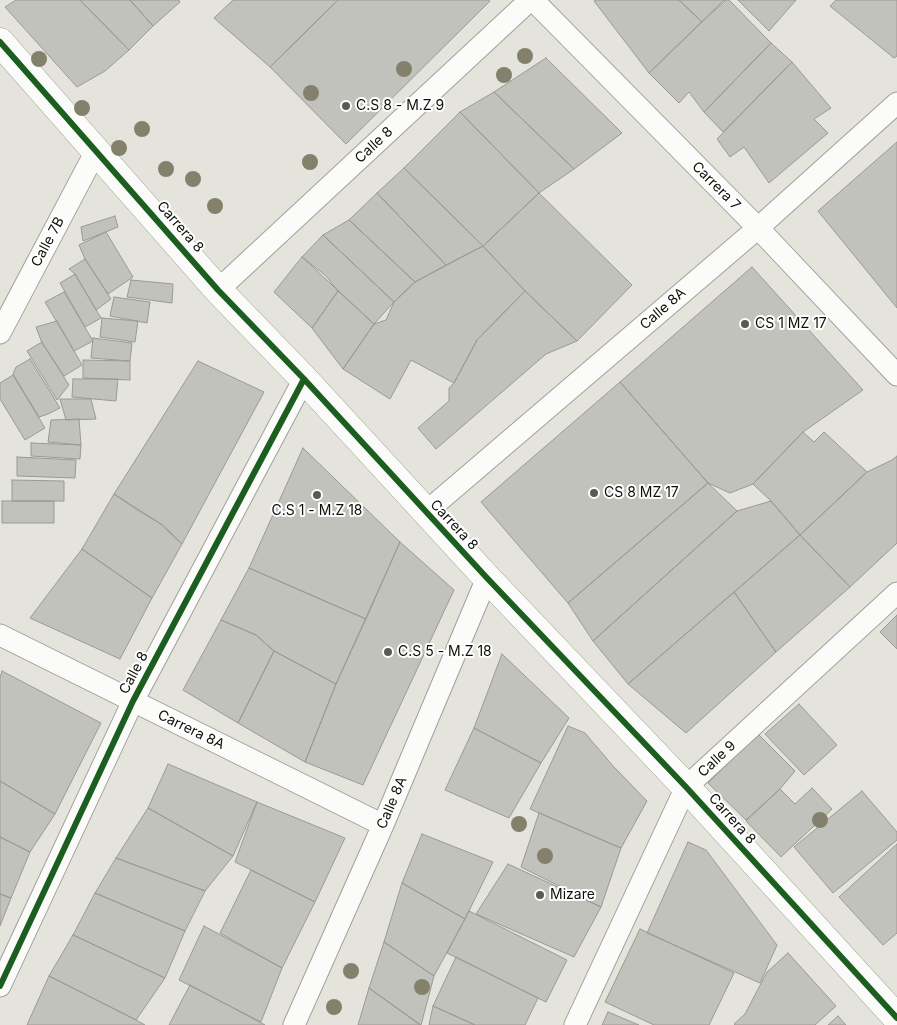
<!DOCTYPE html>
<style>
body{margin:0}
canvas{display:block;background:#e4e3dc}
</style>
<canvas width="897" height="1025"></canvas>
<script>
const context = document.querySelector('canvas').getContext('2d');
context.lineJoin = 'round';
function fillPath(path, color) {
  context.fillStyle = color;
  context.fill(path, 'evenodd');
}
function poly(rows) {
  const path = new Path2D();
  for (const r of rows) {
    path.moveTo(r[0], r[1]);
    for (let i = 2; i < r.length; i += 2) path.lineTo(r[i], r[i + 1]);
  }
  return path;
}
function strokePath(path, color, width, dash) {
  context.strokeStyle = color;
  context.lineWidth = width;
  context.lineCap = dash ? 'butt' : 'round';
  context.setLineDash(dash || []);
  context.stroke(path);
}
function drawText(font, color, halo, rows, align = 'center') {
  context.font = font + ' Inter,sans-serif';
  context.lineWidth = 4;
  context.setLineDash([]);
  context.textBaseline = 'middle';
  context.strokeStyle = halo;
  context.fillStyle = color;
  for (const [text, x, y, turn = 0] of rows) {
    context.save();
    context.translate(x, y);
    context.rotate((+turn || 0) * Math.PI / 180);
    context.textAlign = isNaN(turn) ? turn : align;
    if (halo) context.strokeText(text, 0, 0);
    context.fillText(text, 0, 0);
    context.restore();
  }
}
const building = poly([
 [16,0,80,0,129,50,105,71,77,87,5,7,16,0],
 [80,0,130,0,153,26,129,50,80,0],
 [130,0,179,0,180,2,153,26,130,0],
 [233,0,338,0,270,67,214,18,233,0],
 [338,0,489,0,490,1,346,144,270,67,338,0],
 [596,0,679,0,702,22,649,73,594,1,596,0],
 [679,0,726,0,702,22,679,0],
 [724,0,729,0,771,43,704,112,689,92,679,103,649,73,724,0],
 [738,0,796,0,769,31,738,0],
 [836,0,897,0,897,56,894,58,830,6,836,0],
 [771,43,792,62,723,132,704,112,771,43],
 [546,58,622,133,574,169,494,92,546,58],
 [792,62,831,108,814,119,828,133,769,183,744,147,730,157,717,139,792,62],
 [494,92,574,169,539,193,460,112,494,92],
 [460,112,539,193,483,246,404,168,460,112],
 [897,142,897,308,818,211,897,142],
 [404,168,483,246,446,265,377,193,404,168],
 [377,193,446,265,415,282,349,220,377,193],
 [539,193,632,285,577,341,525,291,483,246,539,193],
 [115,216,118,227,83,241,81,227,115,216],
 [349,220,415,282,394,302,323,235,349,220],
 [106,232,133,277,108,294,85,259,79,245,106,232],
 [323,235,394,302,374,324,302,257,323,235],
 [483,246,525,291,477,340,454,383,411,360,390,399,343,369,374,324,386,320,394,302,415,282,483,246],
 [302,257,326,276,338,291,312,328,274,292,302,257],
 [85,259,111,299,96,310,75,274,69,269,85,259],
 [752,267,863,390,803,432,753,484,730,493,708,483,620,382,752,267],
 [75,274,101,318,85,327,60,283,75,274],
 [131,280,173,284,172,303,127,297,131,280],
 [338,291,374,324,343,369,312,328,338,291],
 [525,291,577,341,546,354,436,449,418,428,449,401,449,388,454,383,477,340,525,291],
 [64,292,93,341,74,351,45,302,64,292],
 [114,297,150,302,147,323,110,316,114,297],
 [102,318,138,321,135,342,100,337,102,318],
 [57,321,82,365,64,376,42,343,36,327,57,321],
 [93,338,132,343,130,361,91,358,93,338],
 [42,342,69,385,57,400,27,351,42,342],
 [30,359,60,408,48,414,39,417,13,374,16,367,30,359],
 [83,360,130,361,130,380,83,378,83,360],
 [198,361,264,392,182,544,158,522,114,494,198,361],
 [13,375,45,428,25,440,0,399,0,383,13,375],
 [73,379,118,379,116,401,72,397,73,379],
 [620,382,708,483,568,603,481,502,620,382],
 [60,399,91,399,96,419,66,420,60,399],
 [79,419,81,445,48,442,51,420,79,419],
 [803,432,814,442,824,432,867,472,800,535,771,501,753,484,803,432],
 [31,443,81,445,80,459,31,456,31,443],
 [303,448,400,542,366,619,249,568,303,448],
 [897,456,897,543,850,587,800,535,867,472,892,460,897,456],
 [17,457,76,460,75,478,17,476,17,457],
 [12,480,64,481,64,501,12,501,12,480],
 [708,483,737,511,593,641,568,603,708,483],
 [114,494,142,513,163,525,182,544,152,598,82,549,114,494],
 [2,501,54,501,54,523,2,523,2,501],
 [771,501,800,535,628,684,593,641,737,511,771,501],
 [800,535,850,587,776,652,734,592,800,535],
 [400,542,454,590,363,785,305,762,336,684,400,542],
 [82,549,152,598,120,659,30,618,82,549],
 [249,568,366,619,336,684,274,651,256,635,221,620,249,568],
 [734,592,776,652,686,733,628,684,734,592],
 [897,615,897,649,880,632,897,615],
 [221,620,256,635,274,651,238,723,183,690,221,620],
 [274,651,336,684,305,762,238,723,274,651],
 [502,654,569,718,541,763,474,728,502,654],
 [2,671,101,723,55,814,0,781,0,678,2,671],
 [799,704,837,745,804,775,765,734,799,704],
 [568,726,585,733,613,766,647,801,621,848,530,809,568,726],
 [474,728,541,763,509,818,445,790,474,728],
 [758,734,795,771,780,789,746,820,708,783,758,734],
 [168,764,257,802,233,856,148,808,168,764],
 [0,781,55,814,30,852,0,837,0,781],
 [812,788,832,809,781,857,746,821,780,789,795,804,812,788],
 [862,791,897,832,897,840,833,893,794,847,862,791],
 [257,802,345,838,315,902,235,862,257,802],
 [148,808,233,856,205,891,116,858,148,808],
 [539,813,621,848,601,907,521,867,539,813],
 [422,834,493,862,465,919,402,883,422,834],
 [0,837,30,852,11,898,0,894,0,837],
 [688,842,706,850,777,945,760,983,647,933,688,842],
 [897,844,897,933,883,945,839,897,897,844],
 [116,858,205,891,185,931,95,893,116,858],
 [508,864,601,907,574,957,476,914,508,864],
 [251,870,315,902,282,968,220,933,251,870],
 [402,883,465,919,434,976,384,942,402,883],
 [95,893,185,931,165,978,73,935,95,893],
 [0,894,11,898,0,926,0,894],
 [469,911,567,960,546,1002,447,953,469,911],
 [204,926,282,968,261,1022,179,980,204,926],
 [640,929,734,973,709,1025,654,1025,605,1002,640,929],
 [73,935,165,978,136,1020,49,976,73,935],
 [384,942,434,976,421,1025,369,988,384,942],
 [788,953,836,1006,815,1025,735,1025,734,1024,745,1014,767,972,788,953],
 [456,957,538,998,525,1025,475,1025,433,1006,456,957],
 [49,976,136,1020,145,1025,27,1025,49,976],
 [190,985,265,1025,169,1025,190,985],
 [369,988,420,1025,358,1025,369,988],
 [433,1006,475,1025,429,1025,433,1006],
 [608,1012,639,1025,602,1025,608,1012],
 [838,1016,846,1025,828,1025,838,1016]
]);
const minor = poly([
 [533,0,758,228,897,375],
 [218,290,530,0],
 [0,333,96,151],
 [426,512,758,228,897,103],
 [0,635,383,825],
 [0,986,133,701,304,379],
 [294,1025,383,825,487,578],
 [575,1025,686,787,897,593]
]);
const tertiary = poly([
 [0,42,218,290,304,379,487,578,686,787,897,1018]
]);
const cycleway = poly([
 [0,42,218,290,304,379,487,578,686,787,897,1018],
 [0,986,133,701,304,379]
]);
const trees = [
 [525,56],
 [39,59],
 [404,69],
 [504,75],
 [311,93],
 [82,108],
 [142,129],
 [119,148],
 [310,162],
 [166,169],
 [193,179],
 [215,206],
 [820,820],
 [519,824],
 [545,856],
 [351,971],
 [422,987],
 [334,1007]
];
const markers = [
 [346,106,5,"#5a5954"],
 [745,324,5,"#5a5954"],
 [594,493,5,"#5a5954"],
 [317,495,5,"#5a5954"],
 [388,652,5,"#5a5954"],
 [540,895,5,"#5a5954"]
];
const poiNames = [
 ["C.S 8 - M.Z 9",356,106],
 ["CS 1 MZ 17",755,324],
 ["CS 8 MZ 17",604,493],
 ["C.S 1 - M.Z 18",317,511,"center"],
 ["C.S 5 - M.Z 18",398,652],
 ["Mizare",550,895]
];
const streetNames = [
 ["Calle 8",374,145,-43],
 ["Carrera 7",716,186,45],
 ["Carrera 8",180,227,49],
 ["Calle 7B",48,242,-62],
 ["Calle 8A",663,309,-41],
 ["Carrera 8",454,525,47],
 ["Calle 8",134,673,-62],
 ["Carrera 8A",191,730,26],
 ["Calle 9",717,759,-43],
 ["Calle 8A",392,803,-67],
 ["Carrera 8",732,819,48]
];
fillPath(building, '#c2c2bc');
strokePath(building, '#9a9994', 1);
strokePath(minor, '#a1a09b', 23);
strokePath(tertiary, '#a1a09b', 29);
strokePath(minor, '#fbfbfa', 21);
strokePath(tertiary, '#fbfbfa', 28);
strokePath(cycleway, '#1b5e20', 6);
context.fillStyle = '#83816c';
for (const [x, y] of trees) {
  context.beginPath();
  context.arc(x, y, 8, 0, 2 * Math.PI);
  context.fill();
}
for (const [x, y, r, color] of markers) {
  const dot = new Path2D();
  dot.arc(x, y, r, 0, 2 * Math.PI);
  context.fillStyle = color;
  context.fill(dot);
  strokePath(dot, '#fff', 2);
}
drawText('14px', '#0f0f0a', '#fff', poiNames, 'left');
drawText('14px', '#0f0f0a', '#fff', streetNames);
</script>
